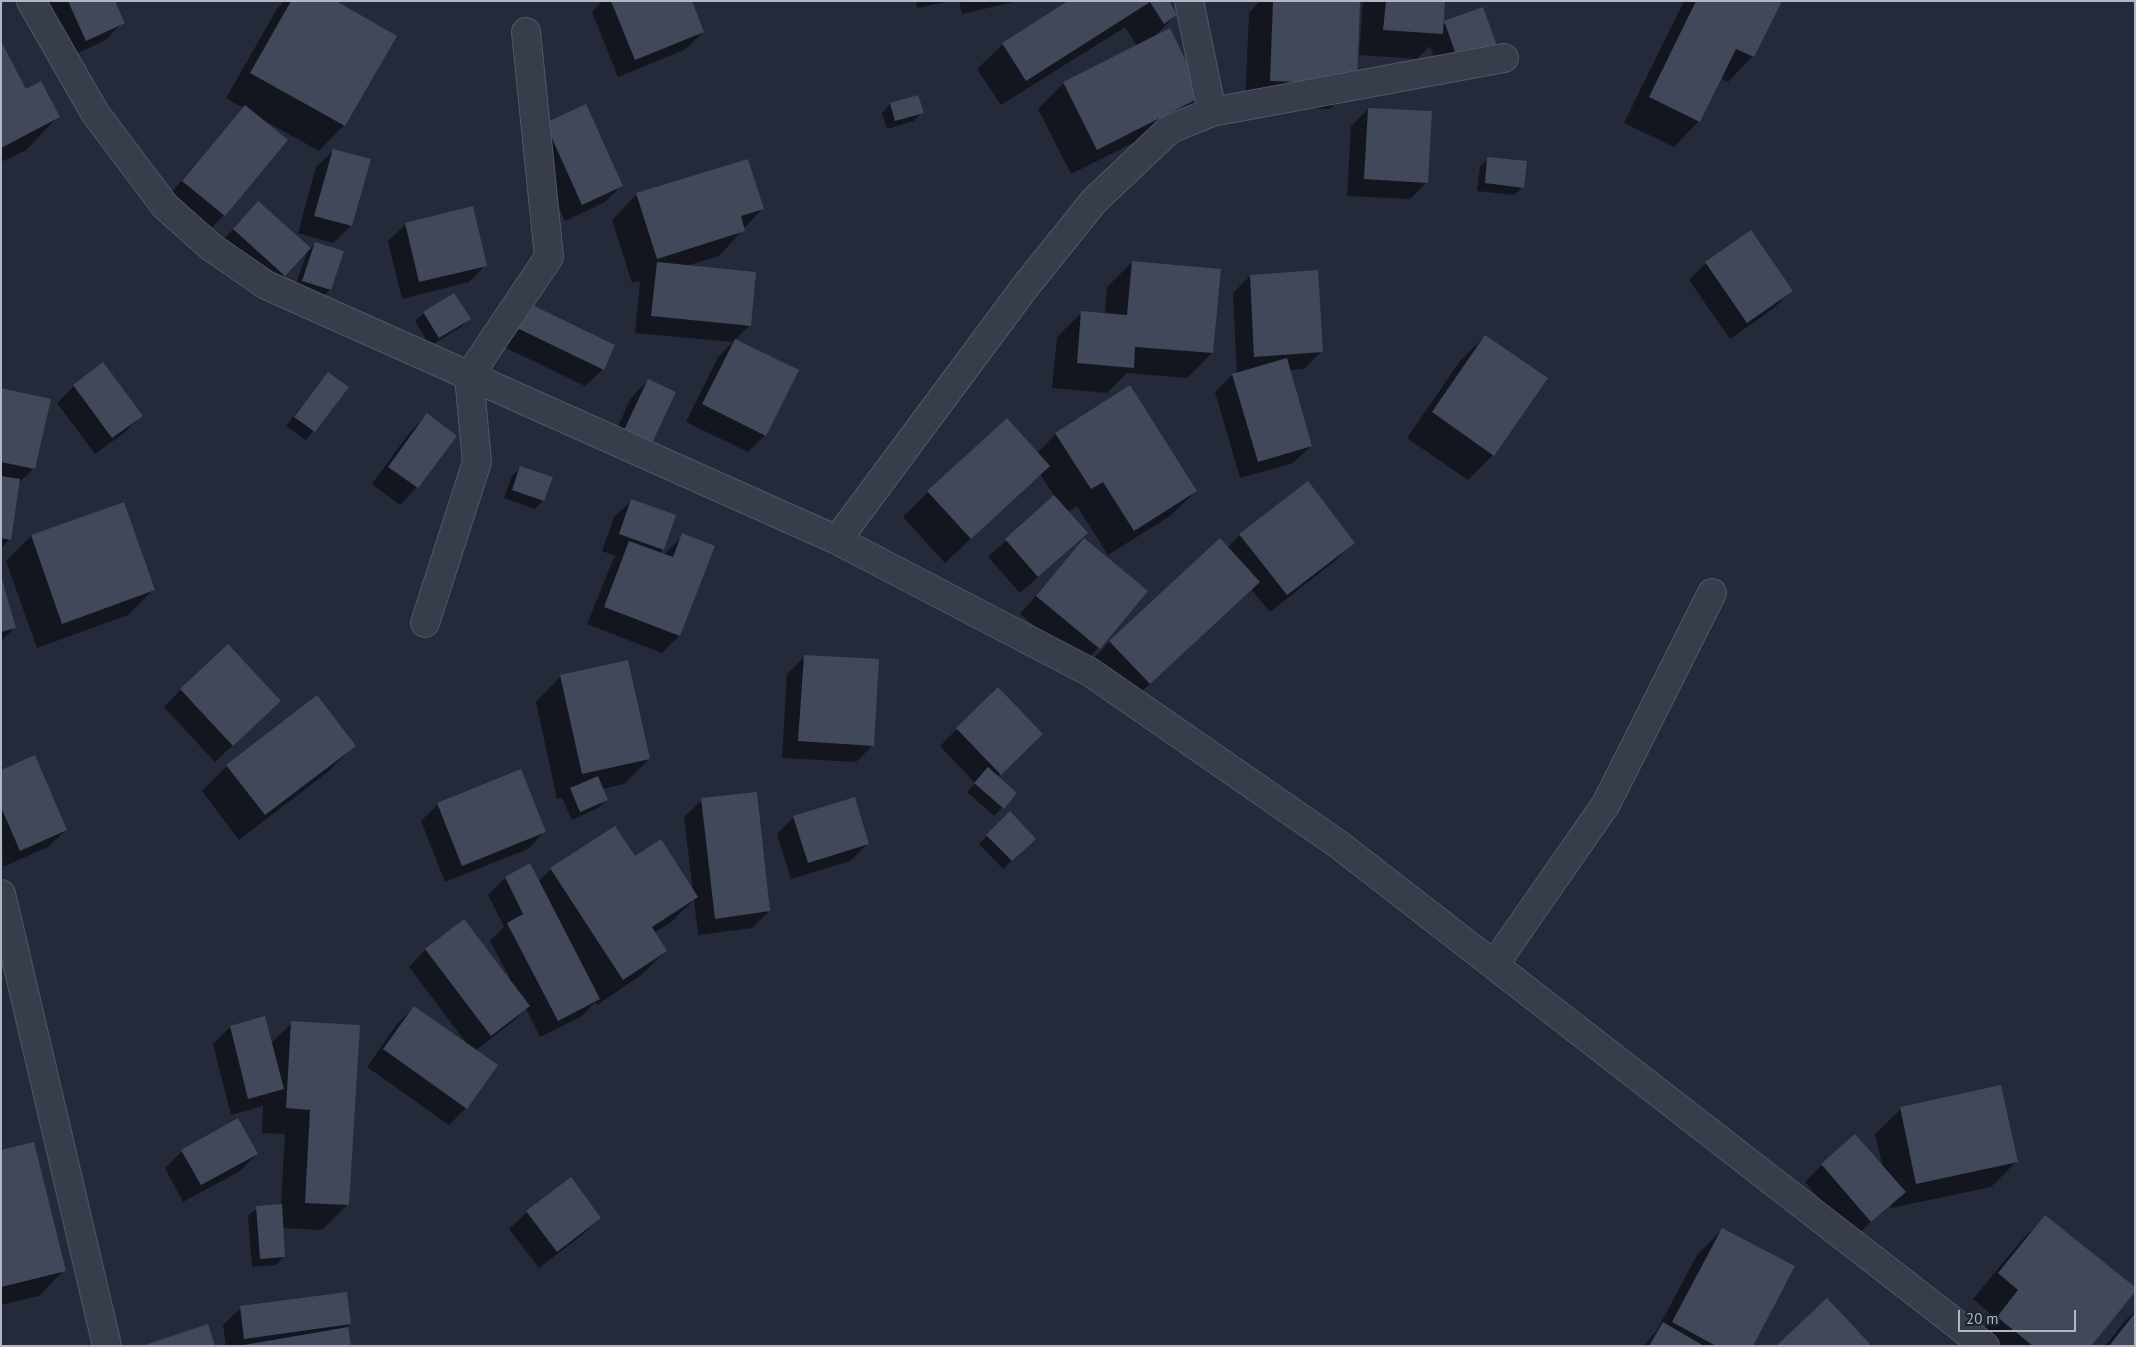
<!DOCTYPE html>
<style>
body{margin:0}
#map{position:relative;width:2136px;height:1347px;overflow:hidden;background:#242a3a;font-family:"PT Sans",sans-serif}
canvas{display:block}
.frame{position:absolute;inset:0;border:2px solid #b2b7c6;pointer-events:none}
.scale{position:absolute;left:1958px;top:1310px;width:118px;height:22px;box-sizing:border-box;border:2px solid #b2b7c6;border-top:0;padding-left:6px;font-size:15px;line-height:18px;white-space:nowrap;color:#b2b7c6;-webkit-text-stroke:4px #1c222f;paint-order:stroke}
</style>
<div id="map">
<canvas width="2136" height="1347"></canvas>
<div class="frame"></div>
<div class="scale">20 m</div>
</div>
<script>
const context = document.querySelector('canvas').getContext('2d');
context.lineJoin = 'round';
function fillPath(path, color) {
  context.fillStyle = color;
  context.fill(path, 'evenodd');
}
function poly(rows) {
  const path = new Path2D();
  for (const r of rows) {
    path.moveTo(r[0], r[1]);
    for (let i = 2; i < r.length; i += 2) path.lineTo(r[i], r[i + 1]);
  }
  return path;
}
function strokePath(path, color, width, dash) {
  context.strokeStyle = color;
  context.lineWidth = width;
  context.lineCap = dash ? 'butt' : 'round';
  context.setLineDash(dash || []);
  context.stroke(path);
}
const shadow = poly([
 [43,1,114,1,123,22,106,40,69,57],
 [284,1,334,1,344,125,319,151,265,121,224,215,207,232,166,199,243,108,226,98,277,9],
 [602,1,690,1,703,32,686,49,618,77,592,12],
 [916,1,951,1,917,8],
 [959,1,1018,1,962,14],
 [1070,1,1167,1,1176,15,1153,38,1202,96,1177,121,1071,174,1038,109,1064,83,1137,46,1125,27,1001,105,977,69,1003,44],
 [1260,1,1358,1,1355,84,1330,109,1245,106,1249,13],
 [1363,1,1444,1,1443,24,1483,8,1441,79,1430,46,1417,59,1359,55],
 [1684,1,1780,1,1753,56,1728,82,1720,78,1699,121,1674,147,1624,123],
 [1,44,25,91,58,117,26,150,1,162],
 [917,96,922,112,914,121,887,129,882,113,890,104],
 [1368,109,1427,182,1410,199,1347,196,1351,126],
 [545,124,622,185,605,202,565,221,528,142],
 [334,150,351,226,333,243,298,233,316,167],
 [1488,159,1523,187,1514,195,1477,191,1480,167],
 [637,194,762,209,719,256,686,266,750,325,735,340,765,435,748,452,686,422,718,357,733,342,635,333,640,281,632,283,612,220],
 [241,220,310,249,316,243,342,252,330,290,321,298,294,290,308,249,267,292,217,247],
 [406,224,486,265,469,282,402,299,388,241],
 [1132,262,1220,270,1212,353,1187,378,1127,373,1107,393,1052,388,1057,337,1082,312,1105,314,1107,287],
 [1706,263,1791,291,1774,308,1730,339,1689,280],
 [1250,276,1321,352,1304,369,1289,370,1311,446,1293,463,1240,478,1215,392,1232,375,1237,373,1233,293],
 [454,294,469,318,461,327,430,346,415,321,424,313],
 [511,322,603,369,585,386,500,345],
 [1485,336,1493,455,1468,480,1407,438,1460,361],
 [328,373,347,387,306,440,286,426],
 [648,380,675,392,608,448,631,398],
 [74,386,141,416,124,433,95,454,57,403],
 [1,389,50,400,33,469,18,484,10,539,1,548],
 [427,415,455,436,417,487,400,505,372,484,410,432],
 [1056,434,1196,491,1170,516,1108,555,1077,506,1068,512,1069,550,1020,593,988,557,1055,497,1040,474,945,563,903,517,928,492,1037,453],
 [521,467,543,500,535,509,504,498,512,476],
 [632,500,675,516,663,550,659,553,664,555,683,535,679,636,662,653,587,624,613,560,616,556,602,551,614,517],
 [1240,535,1353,543,1336,560,1270,612,1251,589,1124,708,1085,667,1110,641,1227,548],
 [31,536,153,590,128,615,37,648,6,561],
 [1084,540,1147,591,1082,666,1020,614],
 [1,579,14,628,1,641],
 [805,656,873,745,856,762,782,758,787,674],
 [561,676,649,759,624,784,602,789,607,800,598,808,572,820,562,798,557,799,536,702],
 [181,689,262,718,215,762,164,707],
 [957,729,1024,751,997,777,1016,793,994,816,967,792,975,783,940,746],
 [354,746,329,771,239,840,202,791,227,766],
 [1,772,66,830,48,847,3,867],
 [702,800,769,911,752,928,698,935,694,900,671,922,654,933,666,951,640,976,597,1005,595,1002,582,1016,540,1037,526,1009,511,1023,475,1051,466,1108,449,1125,367,1067,397,1024,414,1007,468,1045,409,967,426,949,511,980,490,941,504,927,488,895,505,878,529,865,538,882,551,869,615,827,635,858,693,892,684,817],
 [438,804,545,831,528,849,445,882,421,821],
 [1010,813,1034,839,1003,869,979,844],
 [794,817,868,844,850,861,791,879,777,834],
 [264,1018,271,1043,292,1023,347,1205,322,1230,282,1228,284,1257,276,1265,252,1267,248,1216,257,1208,281,1206,285,1134,262,1133,263,1106,231,1115,213,1044,230,1027],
 [1901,1109,2017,1161,1991,1187,1891,1208,1891,1205,1853,1238,1805,1182,1822,1165,1883,1168,1875,1134],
 [182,1151,257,1154,240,1171,183,1202,165,1168],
 [1,1152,64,1270,39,1296,1,1305],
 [527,1212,600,1218,582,1235,539,1268,509,1229],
 [2045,1217,2089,1346,1976,1346,1973,1343,1993,1316,1973,1299,2020,1242],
 [1722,1230,1751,1346,1644,1346,1657,1330,1697,1255],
 [241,1308,350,1324,346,1327,349,1346,226,1346,223,1325],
 [2135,1311,2135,1346,2105,1346,2125,1321]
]);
const building = poly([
 [68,1,115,1,125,23,86,41],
 [291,1,336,1,397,36,345,126,250,73],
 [611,1,692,1,704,32,635,60],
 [1068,1,1169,1,1177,15,1164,24,1150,2,1026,81,1002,43],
 [1273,1,1360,1,1357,84,1270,81],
 [1386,1,1445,1,1443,34,1383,30],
 [1696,1,1782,1,1754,57,1736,49,1700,122,1649,97],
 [1483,7,1498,49,1459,63,1444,21],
 [1170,28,1203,96,1097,150,1063,82],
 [1,41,26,89,41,81,60,117,1,148],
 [918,95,924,113,895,121,890,103],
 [586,104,623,186,582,205,545,123],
 [245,105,288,140,225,216,182,181],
 [1368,108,1432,111,1428,183,1364,179],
 [333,149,371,159,352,226,314,216],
 [1487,157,1527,161,1524,188,1485,183],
 [748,159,764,209,741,216,745,231,657,259,636,193],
 [258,201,311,248,285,276,233,229],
 [473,206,487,266,419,282,405,223],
 [1751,230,1793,291,1747,323,1705,262],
 [315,242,344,251,331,290,302,281],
 [1132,261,1221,269,1213,353,1135,347,1134,368,1077,363,1081,311,1127,315],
 [657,262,756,272,751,326,651,316],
 [1318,270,1323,352,1254,357,1250,275],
 [454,293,471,319,439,338,423,312],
 [528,303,615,345,604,370,517,328],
 [1485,335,1548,378,1494,456,1432,412],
 [735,339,799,370,766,436,702,404],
 [1287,358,1312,446,1258,462,1232,374],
 [103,362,143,416,112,438,73,385],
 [328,372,349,387,315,432,294,417],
 [648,379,676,392,652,443,624,430],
 [1130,385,1197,491,1134,531,1103,482,1091,489,1055,433],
 [1,388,51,399,35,469,1,462],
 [427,413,457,436,418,488,388,467],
 [1007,418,1050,466,971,539,927,491],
 [520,466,553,477,544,501,512,490],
 [1,476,20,479,11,540,1,538],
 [1308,481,1355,543,1287,595,1239,534],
 [1054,495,1088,533,1038,577,1005,539],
 [631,499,676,515,664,550,619,534],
 [124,502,155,590,62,624,31,535],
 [682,533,715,546,680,636,604,607,629,541,673,557],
 [1084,538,1148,591,1100,649,1036,596],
 [1220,538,1260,582,1150,684,1109,641],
 [1,576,16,628,1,632],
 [228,644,281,701,233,746,180,689],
 [804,655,879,659,874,746,798,741],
 [628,660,650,759,582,774,560,675],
 [998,687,1043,734,1001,775,956,728],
 [317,695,356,746,265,815,226,765],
 [35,755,67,830,20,851,1,807,1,770],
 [988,767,1017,793,1004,809,974,783],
 [521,769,546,832,462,866,437,803],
 [598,776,608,800,580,812,570,788],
 [757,792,770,911,715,919,701,798],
 [855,797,869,844,808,863,793,816],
 [1010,811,1036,839,1012,861,986,835],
 [615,826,635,856,661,839,698,897,652,927,667,951,623,980,550,868],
 [530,863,600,999,558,1021,507,923,523,914,505,877],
 [464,919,530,1006,491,1036,425,949],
 [414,1006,498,1065,467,1109,383,1049],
 [265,1016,284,1089,248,1099,230,1026],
 [291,1021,360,1025,349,1205,305,1203,310,1110,286,1108],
 [2001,1085,2018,1162,1916,1184,1900,1107],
 [238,1118,258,1154,201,1185,181,1150],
 [1855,1134,1906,1192,1871,1222,1821,1164],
 [34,1142,66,1271,1,1287,1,1150],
 [571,1177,601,1218,557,1252,526,1211],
 [282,1204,285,1257,260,1259,256,1206],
 [2045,1215,2135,1287,2135,1292,2091,1346,2033,1346,1997,1317,2018,1290,1998,1273],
 [1722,1228,1795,1266,1753,1346,1716,1346,1672,1322],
 [347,1292,351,1324,244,1339,240,1306],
 [1827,1298,1870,1344,1868,1346,1776,1346],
 [2135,1313,2135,1346,2109,1346],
 [1663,1322,1704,1346,1649,1346],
 [208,1324,215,1346,145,1346,145,1345],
 [348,1327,351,1346,244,1346,244,1345]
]);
const minor = poly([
 [31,1,95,113,165,206,211,247,266,285,837,540,1090,672,1338,844,1985,1346],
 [1189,1,1212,112],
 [837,540,1025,287,1094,201,1170,129,1212,112,1504,58],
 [425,623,477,462,469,376,549,257,526,32],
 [1,894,107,1346],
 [1494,965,1606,804,1712,593]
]);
fillPath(shadow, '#0007');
fillPath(building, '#404859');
strokePath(minor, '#525765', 30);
strokePath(minor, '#373d4a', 28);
</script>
